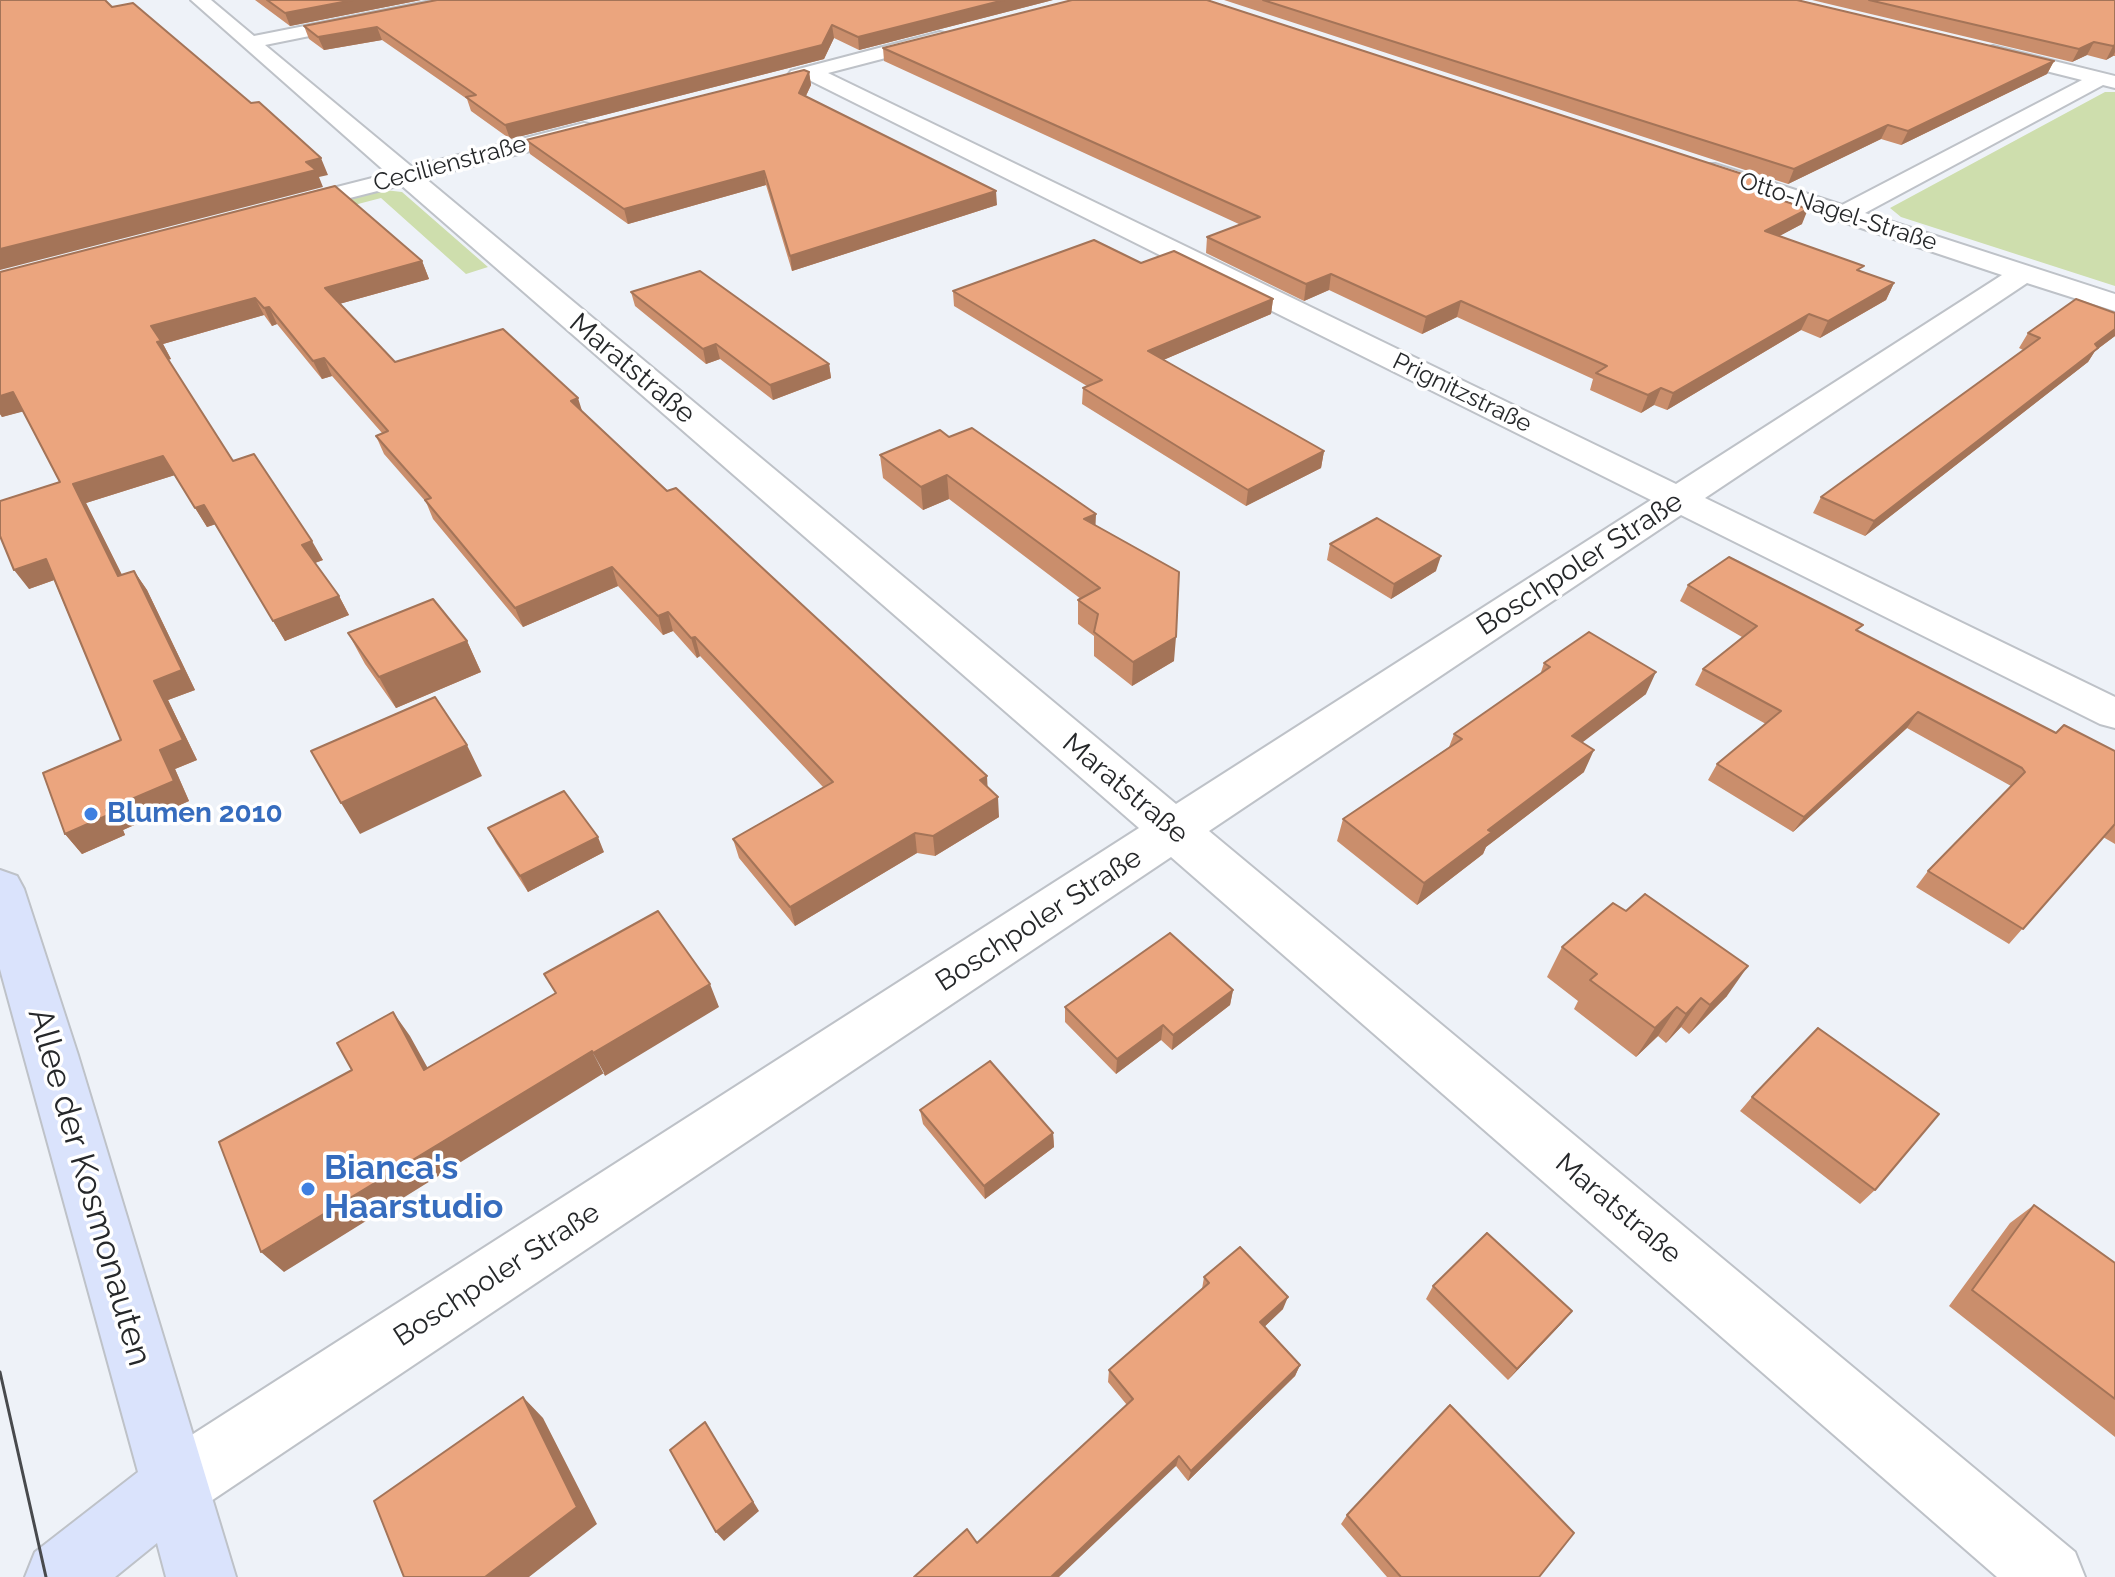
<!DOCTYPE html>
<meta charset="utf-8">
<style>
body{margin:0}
canvas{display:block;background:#eef2f8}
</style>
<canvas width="2115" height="1577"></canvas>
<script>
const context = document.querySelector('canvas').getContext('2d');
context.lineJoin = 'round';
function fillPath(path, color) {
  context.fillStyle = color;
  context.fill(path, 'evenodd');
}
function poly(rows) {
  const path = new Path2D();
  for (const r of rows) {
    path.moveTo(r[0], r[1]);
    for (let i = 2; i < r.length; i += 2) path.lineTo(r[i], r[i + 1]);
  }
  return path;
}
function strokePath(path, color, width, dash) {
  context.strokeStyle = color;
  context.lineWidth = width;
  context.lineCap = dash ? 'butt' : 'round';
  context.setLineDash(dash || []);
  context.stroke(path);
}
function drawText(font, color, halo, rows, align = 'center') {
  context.font = font + ' Raleway,sans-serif';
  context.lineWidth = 7;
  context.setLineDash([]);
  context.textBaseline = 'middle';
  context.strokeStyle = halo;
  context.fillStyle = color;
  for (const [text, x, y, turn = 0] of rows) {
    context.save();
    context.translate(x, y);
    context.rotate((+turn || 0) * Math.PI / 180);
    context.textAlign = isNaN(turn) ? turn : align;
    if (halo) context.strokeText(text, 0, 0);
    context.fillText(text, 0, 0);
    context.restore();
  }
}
const green = poly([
 [2105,92,2115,92,2115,286,1901,217,1890,208],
 [376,189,402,192,488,267,466,274,381,198,52,284]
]);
const minor = poly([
 [191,0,211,0,254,36,436,0,472,0,463,5,265,45,412,167,584,123,592,125,595,130,592,135,425,178,1176,804,1651,500,807,79,791,79,788,75,791,71,940,32,947,34,950,38,947,42,828,73,1676,484,2002,275,1699,174,1695,169,1699,164,1715,164,1842,205,2082,80,1986,56,1983,52,1986,48,1993,46,2115,76,2115,88,2103,85,1865,213,2115,294,2115,311,2027,283,1705,498,2115,697,2115,728,2100,724,1681,515,1209,831,2075,1552,2085,1577,1997,1577,1171,857,199,1509,175,1519,151,1509,141,1485,151,1461,1139,828,401,185,283,215,274,213,271,208,274,203,388,174,191,0]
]);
const secondary = poly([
 [0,870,17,876,24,889,78,1055,236,1577,166,1577,157,1543,115,1577,25,1577,35,1552,138,1472,0,969,0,870]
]);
const tram = poly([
 [0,1372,46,1577]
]);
const wall = poly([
 [255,0,421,0,290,26],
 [1053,0,859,50,834,38,824,59,510,139,471,111,467,99,382,40,324,50,309,39,304,26],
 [1224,0,1798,0,2054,61,2047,74,1901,145,1881,139,1788,184],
 [1812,0,2115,0,2115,56,2113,56,2106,60,2087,55,2072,62],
 [883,48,1763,194,1802,224,1779,236,1862,272,1894,283,1886,300,1820,338,1801,330,1667,410,1654,405,1641,413,1590,390,1593,379,1457,317,1422,334,1329,290,1304,301,1206,253,1207,237,1241,225,884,61],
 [809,72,811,85,806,96,997,205,792,271,766,185,628,224,530,154,526,140],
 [422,261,429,279,339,304,395,362,583,412,987,787,999,817,935,856,917,853,795,926,739,858,733,839,823,787,700,656,697,658,673,631,663,635,618,586,523,627,433,519,426,502,384,454,376,436,382,433,332,376,322,379,277,324,272,326,264,315,163,344,171,359,168,360,233,461,323,560,315,563,339,596,349,615,285,641,216,524,207,527,175,475,86,503,122,575,134,571,147,590,195,690,168,700,197,760,175,769,189,801,123,830,125,835,82,854,65,834,121,740,54,580,29,589,60,482,23,411,2,417,0,414,0,272],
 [1141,263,1273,299,1271,314,1163,360,1324,451,1321,468,1246,506,1082,404,1083,388,1087,386,954,306,953,291],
 [631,292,829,364,831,378,773,400,720,359,706,364,635,306],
 [2115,313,2115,336,2095,351,2088,362,1865,536,1813,513,1821,497,2023,350,2019,348,2028,333],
 [949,437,1095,526,1174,661,1132,686,1094,656,1094,636,1078,624,1078,600,1081,599,949,499,923,510,883,478,880,455],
 [1330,544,1436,571,1391,599,1327,560],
 [1688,585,1859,632,2056,733,2115,751,2115,844,2103,837,2009,944,1916,887,1928,871,2011,786,1907,728,1793,832,1708,780,1717,764,1766,724,1695,685,1703,669,1742,637,1680,601],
 [348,633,467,641,481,672,396,708,365,664],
 [1544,663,1646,694,1582,742,1584,772,1486,847,1483,854,1417,905,1337,841,1343,819,1449,747,1454,734,1540,675],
 [488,828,604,852,528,892,496,843],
 [1562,947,1727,996,1689,1034,1681,1027,1666,1043,1658,1036,1636,1057,1574,1009,1578,1001,1547,977],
 [1233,990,1230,1005,1172,1050,1161,1040,1116,1074,1065,1022,1065,1007],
 [1752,1097,1875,1190,1860,1204,1740,1111],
 [920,1110,1053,1133,1054,1147,985,1199,923,1124],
 [2034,1205,2115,1263,2115,1437,1949,1306,2010,1223],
 [1204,1277,1283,1309,1265,1326,1300,1365,1295,1376,1188,1481,1176,1466,977,1543,1127,1405,1108,1382,1109,1370,1202,1289],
 [1433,1286,1562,1323,1508,1380,1426,1299],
 [1347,1515,1539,1577,1387,1577,1341,1524]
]);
const shadedWall = poly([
 [353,0,421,0,290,26,285,13],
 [1004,0,1053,0,859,50,858,37],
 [832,25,834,38,824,59,510,139,505,125],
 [377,27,382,40,324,50,318,37],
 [2094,42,2087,55,2072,62,2079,49],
 [2115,45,2115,52,2113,56,2106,60,2113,46],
 [2054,61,2047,74,1901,145,1908,131],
 [809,72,811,85,801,106,799,93],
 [1888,125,1881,139,1788,184,1794,169],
 [321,158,328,175,319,177,323,187,0,270,0,249],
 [764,171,766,185,628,224,624,209],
 [1767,182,1761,198,1751,190],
 [996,191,997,205,792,271,790,256],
 [1808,209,1802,224,1759,247,1765,231],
 [422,261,429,279,332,306,325,288],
 [1331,274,1329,290,1304,301,1306,284],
 [1894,283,1886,300,1820,338,1828,321],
 [255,298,264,315,163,344,171,359,167,360,157,342,151,326],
 [1273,299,1271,314,1147,367,1148,351],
 [1461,301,1457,317,1422,334,1426,317],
 [269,307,277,324,272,326,264,308],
 [1809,314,1801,330,1667,410,1673,393],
 [2115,329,2115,336,2095,351,2088,362,1865,536,1874,521],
 [716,344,720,359,706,364,703,349],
 [324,358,332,376,322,379,313,361],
 [829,364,831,378,773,400,770,385],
 [1661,388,1654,405,1641,413,1648,395],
 [13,392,25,411,2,417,0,414,0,396],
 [578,398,584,417,571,401],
 [1324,451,1321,468,1246,506,1248,490],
 [163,456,175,475,86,503,132,595,118,576,73,484],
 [947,475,949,499,923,510,921,487],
 [204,505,216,524,207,527,195,508],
 [1096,514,1095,537,1084,519],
 [312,541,323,560,312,564,302,545],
 [1441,556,1436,571,1391,599,1394,584],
 [46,559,60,578,29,589,14,570],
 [612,567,618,586,523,627,515,608],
 [134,571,147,590,195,690,168,700,197,760,175,769,189,801,123,830,125,835,82,854,65,834,106,810,160,750,154,681],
 [339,596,349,615,285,641,273,621],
 [668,612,673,631,663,635,658,616],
 [695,637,700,656,697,658,691,638],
 [1176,637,1174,661,1132,686,1133,662],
 [467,641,481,672,396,708,379,677],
 [1656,672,1646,694,1562,758,1572,736],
 [1918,712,1907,728,1793,832,1804,817],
 [467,745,482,776,360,834,341,803],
 [1594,750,1584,772,1486,847,1483,854,1417,905,1424,883,1488,830],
 [987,776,988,795,980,780],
 [998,797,999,817,935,856,933,836],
 [915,833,917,853,795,926,790,907],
 [598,837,604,852,528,892,520,876],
 [1748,966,1727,996,1689,1034,1710,1005],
 [710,984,719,1007,605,1076,593,1053],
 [1233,990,1230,1005,1172,1050,1173,1035],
 [1701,998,1681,1027,1666,1043,1686,1014],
 [1677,1007,1658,1036,1636,1057,1655,1028],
 [393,1012,410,1036,441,1092,424,1070],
 [1163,1025,1161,1040,1116,1074,1117,1059],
 [592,1051,604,1073,284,1272,261,1252],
 [1053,1133,1054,1147,985,1199,984,1186],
 [1288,1297,1283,1309,1257,1334,1260,1322],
 [1572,1311,1562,1323,1508,1380,1517,1369],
 [1300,1365,1295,1376,1188,1481,1191,1471],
 [523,1397,543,1418,597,1524,529,1577,485,1577],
 [705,1422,759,1511,724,1541,716,1532],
 [1179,1456,1176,1466,1059,1577,1051,1577]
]);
const building = poly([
 [0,0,105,0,112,7,133,3,251,103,259,102,321,158,306,162,316,170,0,249,0,0],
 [267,0,353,0,285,13,267,0],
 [437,0,1004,0,858,37,832,25,822,45,505,125,466,97,476,95,377,27,318,37,304,26,437,0],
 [1072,0,1207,0,1767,182,1751,190,1808,209,1765,231,1864,266,1857,270,1894,283,1828,321,1809,314,1673,393,1661,388,1648,395,1596,373,1607,366,1461,301,1426,317,1331,274,1306,284,1207,237,1260,217,883,48,1072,0],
 [1263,0,1797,0,2054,61,1908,131,1888,125,1794,169,1263,0],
 [1869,0,2115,0,2115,45,2113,46,2094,42,2079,49,1869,0],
 [804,70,809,72,799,93,996,191,790,256,764,171,624,209,526,140,804,70],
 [335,186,422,261,325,288,395,362,503,329,578,398,571,401,667,491,676,488,987,776,980,780,998,797,933,836,915,833,790,907,733,839,833,782,695,637,691,638,668,612,658,616,612,567,515,608,425,500,431,498,376,436,388,431,324,358,313,361,269,307,264,308,255,298,151,326,161,341,157,342,233,461,254,454,312,541,302,545,339,596,273,621,204,505,195,508,163,456,73,484,118,576,134,571,182,670,154,681,183,740,160,750,174,781,106,810,108,815,65,834,43,773,121,740,46,559,14,570,0,536,0,501,60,482,13,392,0,396,0,272,335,186],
 [1094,240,1141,263,1174,251,1273,299,1148,351,1324,451,1248,490,1083,388,1102,380,953,291,1094,240],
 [700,271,829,364,770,385,716,344,703,349,631,292,700,271],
 [2076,299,2115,313,2115,329,2095,344,2098,348,1874,521,1821,497,2040,338,2028,333,2076,299],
 [972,428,1096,514,1084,519,1179,572,1176,637,1133,662,1094,632,1098,614,1078,600,1100,588,947,475,921,487,880,455,940,430,949,437,972,428],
 [1377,518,1441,556,1394,584,1330,544,1377,518],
 [1729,557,1863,625,1856,630,2056,733,2064,725,2115,751,2115,824,2023,929,1928,871,2025,772,2022,768,1918,712,1804,817,1717,764,1781,711,1703,669,1757,626,1688,585,1729,557],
 [433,599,467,641,379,677,348,633,433,599],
 [1589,632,1656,672,1572,736,1594,750,1488,830,1492,832,1424,883,1343,819,1462,739,1454,734,1550,667,1544,663,1589,632],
 [435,697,467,745,341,803,311,751,435,697],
 [564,791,598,837,520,876,488,828,564,791],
 [1645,894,1748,966,1710,1005,1701,998,1686,1014,1677,1007,1655,1028,1590,980,1597,974,1562,947,1613,903,1626,911,1645,894],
 [658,911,710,984,593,1053,592,1051,261,1252,219,1142,352,1070,337,1043,393,1012,424,1070,556,993,544,974,658,911],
 [1170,933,1233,990,1173,1035,1163,1025,1117,1059,1065,1007,1170,933],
 [1818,1028,1939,1114,1875,1190,1752,1097,1818,1028],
 [990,1061,1053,1133,984,1186,920,1110,990,1061],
 [2034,1205,2115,1263,2115,1399,1972,1290,2034,1205],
 [1487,1233,1572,1311,1517,1369,1433,1286,1487,1233],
 [1240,1247,1288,1297,1260,1322,1300,1365,1191,1471,1179,1456,1051,1577,914,1577,967,1529,977,1543,1133,1399,1109,1370,1209,1283,1204,1277,1240,1247],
 [523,1397,577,1507,485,1577,404,1577,374,1501,523,1397],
 [1450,1405,1574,1533,1539,1577,1401,1577,1347,1515,1450,1405],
 [705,1422,753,1502,716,1532,670,1450,705,1422]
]);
const markers = [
 [91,814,8,"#3f7fe0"],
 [308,1189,8,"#3f7fe0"]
];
const farStreetnames = [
 ["Cecilienstraße",450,164,-15],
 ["Otto-Nagel-Straße",1838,212,18],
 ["Prignitzstraße",1462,393,26]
];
const streetNames = [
 ["Maratstraße",632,369,40],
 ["Boschpoler Straße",1580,564,-33],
 ["Maratstraße",1125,789,40],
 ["Boschpoler Straße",1039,920,-33],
 ["Maratstraße",1618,1209,40],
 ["Boschpoler Straße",497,1275,-33]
];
const shopNames = [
 ["Blumen 2010",107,814]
];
const nearShopnames = [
 ["Bianca's",324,1169],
 ["Haarstudio",324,1208]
];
const nearStreetnames = [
 ["Allee der Kosmonauten",89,1187,74]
];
fillPath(green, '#cedead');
strokePath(minor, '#bec2c8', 4);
strokePath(secondary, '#bec2c8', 4);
fillPath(minor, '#fff');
fillPath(secondary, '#dae3fc');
strokePath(tram, '#484a4d', 3);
fillPath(wall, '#ca8e6c');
fillPath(shadedWall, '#a47458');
fillPath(building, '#eba57e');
strokePath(building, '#a47458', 2);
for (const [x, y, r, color] of markers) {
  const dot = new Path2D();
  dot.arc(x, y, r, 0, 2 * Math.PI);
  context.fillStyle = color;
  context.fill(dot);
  strokePath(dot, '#fff', 3);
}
drawText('24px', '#26282a', '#fff', farStreetnames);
drawText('28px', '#26282a', '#fff', streetNames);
drawText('bold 28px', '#366cbe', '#fff', shopNames, 'left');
drawText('bold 34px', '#366cbe', '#fff', nearShopnames, 'left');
drawText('34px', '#26282a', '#fff', nearStreetnames);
</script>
